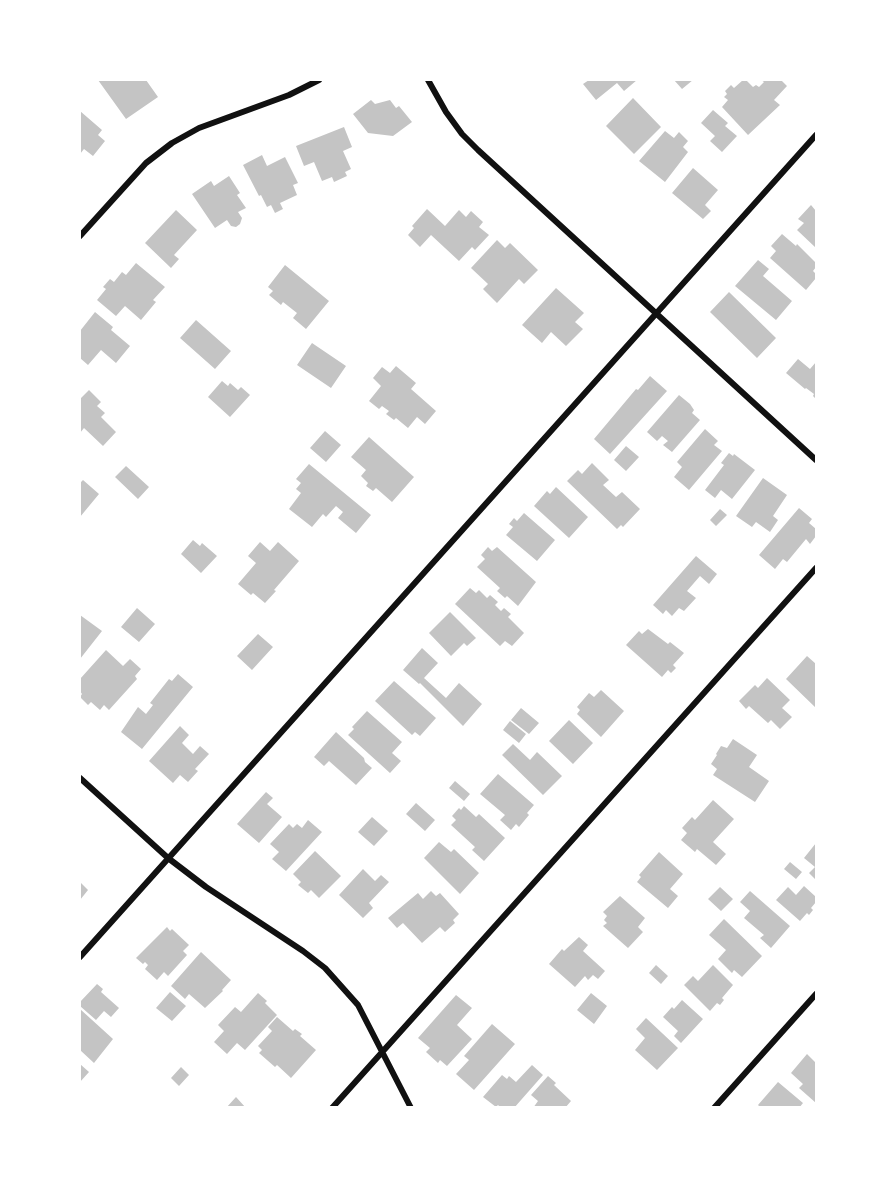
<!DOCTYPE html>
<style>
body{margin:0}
#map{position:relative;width:896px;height:1187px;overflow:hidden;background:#fff;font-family:"PT Sans Narrow",sans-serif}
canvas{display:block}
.frame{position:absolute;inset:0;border:81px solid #fff;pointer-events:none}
</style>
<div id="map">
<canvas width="896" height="1187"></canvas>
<div class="frame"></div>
</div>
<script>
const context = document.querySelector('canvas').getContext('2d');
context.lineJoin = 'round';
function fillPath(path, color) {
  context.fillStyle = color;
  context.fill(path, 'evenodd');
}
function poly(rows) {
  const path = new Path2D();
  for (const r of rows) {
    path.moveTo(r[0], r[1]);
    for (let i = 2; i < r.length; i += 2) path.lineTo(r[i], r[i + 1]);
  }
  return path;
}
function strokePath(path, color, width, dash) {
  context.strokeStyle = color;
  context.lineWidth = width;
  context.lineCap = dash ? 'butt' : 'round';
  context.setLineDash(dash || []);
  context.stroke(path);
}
const building = poly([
 [98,80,146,80,158,97,126,119],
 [589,80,637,80,624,91,617,83,596,100,583,84],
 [674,80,693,80,682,89],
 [743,80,746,80,753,87,756,85,759,87,764,82,761,80,781,80,787,86,774,100,780,105,748,135,722,107,728,100,724,97,727,94,725,91,731,85,734,88],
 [633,98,661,127,634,154,606,126],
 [371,100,375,104,390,100,396,108,399,106,412,122,393,136,368,133,353,114],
 [713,110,728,123,725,126,737,136,722,152,710,141,715,136,701,123],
 [80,111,102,130,98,135,105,141,93,156,84,149,80,154],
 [344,127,352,147,343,151,351,169,345,172,347,176,334,182,332,177,322,181,314,162,304,166,296,146],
 [665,131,674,138,679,132,688,141,683,147,688,152,665,182,639,161],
 [262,155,267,166,285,157,298,183,293,185,297,195,280,203,283,209,275,213,271,205,267,207,261,195,259,196,243,165],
 [693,168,718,190,705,205,711,211,703,219,672,193],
 [229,176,240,193,237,195,246,208,238,212,242,218,240,224,236,227,231,226,227,220,215,228,192,194,211,181,214,186],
 [811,205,816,211,816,248,797,230,804,223,798,219],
 [427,209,445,226,459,210,466,217,471,211,483,222,479,227,489,235,475,250,472,247,459,261,431,235,420,247,408,235,414,228,412,226],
 [176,210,197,230,174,255,179,259,171,268,145,243],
 [782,234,796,246,797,244,816,263,816,267,813,271,816,274,816,278,806,290,770,258,776,251,771,246],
 [497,240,505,248,510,243,538,270,524,284,519,279,497,303,483,289,488,284,471,268],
 [758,260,769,269,763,276,792,301,776,320,735,286],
 [136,263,165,287,153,300,156,302,141,320,125,306,116,316,97,300,106,289,103,287,110,279,114,282,122,272,126,275],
 [285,265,329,301,306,329,293,318,297,313,283,302,281,305,269,295,273,291,268,287],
 [556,288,584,313,575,322,583,329,566,346,551,332,542,343,522,325],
 [729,292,776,338,757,358,710,312],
 [95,312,113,327,111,330,130,346,116,363,101,350,88,365,80,358,80,331],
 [196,320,231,351,215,369,180,338],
 [312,343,346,366,331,388,297,365],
 [798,359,810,369,816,362,816,399,813,396,814,394,806,388,805,389,786,373],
 [396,366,416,383,411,389,436,411,425,424,417,417,408,428,396,418,394,420,386,414,389,411,382,406,379,409,369,401,381,386,373,378,382,367,390,373],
 [650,376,667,391,610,454,594,439,636,389,638,390],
 [222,381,228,386,230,383,238,390,241,387,250,395,230,417,208,397],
 [89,390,101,402,97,406,105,413,101,417,116,432,103,446,84,428,80,433,80,399],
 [679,395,690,404,694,410,692,413,700,420,672,452,663,445,668,441,662,436,657,441,647,432],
 [705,429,718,441,714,445,722,451,689,490,674,477,682,467,677,462],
 [325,431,341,445,326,462,310,448],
 [369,437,414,477,392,502,376,488,373,491,366,486,368,483,361,476,366,470,351,457],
 [626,446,639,457,626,471,614,460],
 [729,453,733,456,734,454,755,470,732,499,721,490,715,498,705,490,724,465,721,463],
 [592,463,609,480,603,485,616,497,622,492,640,509,623,527,621,525,617,529,567,481,578,470,582,474],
 [309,464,371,515,356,533,338,518,343,512,336,506,326,517,323,514,312,527,289,509,301,493,296,489,301,483,296,479],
 [126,466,149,487,138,499,115,477],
 [763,478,787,495,773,516,778,520,770,532,756,522,752,527,736,516],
 [83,480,99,494,80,517,80,483],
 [556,487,588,517,569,538,534,506,547,491,550,494],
 [799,508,812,519,809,523,816,529,816,536,810,544,806,539,787,562,783,559,775,569,759,555],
 [720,509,727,515,716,526,710,520],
 [524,513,555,540,537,561,506,535,513,527,509,524,514,518,517,521],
 [193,540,200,546,202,543,217,556,201,573,181,554],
 [260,542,270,551,278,542,299,561,274,590,276,591,265,603,253,593,251,595,238,584,256,563,248,556],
 [488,547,492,551,497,547,536,582,518,606,507,596,505,598,497,591,500,588,477,567,485,559,481,555],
 [696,556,717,574,709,584,700,576,687,591,696,598,684,611,679,608,672,616,666,610,663,614,653,605],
 [470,588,476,593,479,590,487,598,490,595,498,602,495,605,501,611,504,608,511,614,508,617,524,633,512,646,505,641,500,646,455,604],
 [137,608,155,624,139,642,121,627],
 [450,612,476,638,467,646,464,643,451,656,429,633],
 [80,615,102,631,80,659],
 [648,629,668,644,670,642,684,653,673,665,676,668,671,673,668,670,662,677,626,645,639,631,642,634],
 [258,634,273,647,252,670,237,656],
 [422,648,438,663,424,678,446,698,459,683,482,704,463,726,420,683,419,684,403,670],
 [106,650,123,666,130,659,141,669,135,676,137,679,109,710,104,705,100,710,91,702,88,705,80,697,82,694,80,691,80,679],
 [807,656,816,664,816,708,786,679],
 [178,674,193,687,142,749,121,732,138,707,146,714,153,705,150,703,169,679,172,681],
 [767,678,790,700,782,708,792,717,780,729,771,720,768,723,749,706,746,709,739,701,755,685,758,688],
 [394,681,436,718,420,736,415,732,412,735,375,701],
 [601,690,624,711,601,737,577,714,580,710,577,707,589,693,594,697],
 [521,708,539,723,529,734,511,720],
 [367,711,402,742,392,753,401,761,390,773,348,735,354,729,352,727],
 [569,720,593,743,573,764,549,741],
 [510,721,526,734,519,743,503,730],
 [180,726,189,735,182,743,193,754,200,746,209,754,195,769,198,771,188,782,180,775,173,783,149,761],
 [336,732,364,758,365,762,372,768,356,785,329,761,324,766,314,757],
 [733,739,757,755,749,767,769,781,755,802,713,775,717,769,711,764,717,755,716,754,721,746,727,748],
 [513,744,530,760,537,752,562,776,543,795,502,755],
 [498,774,534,805,527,813,529,815,519,827,516,824,511,830,500,820,505,815,480,794],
 [455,781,470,794,464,801,449,788],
 [266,792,273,798,267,804,282,817,259,843,237,824],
 [713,800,734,819,713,842,726,854,716,865,697,849,695,852,681,840,687,833,682,828,692,817,695,820],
 [416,803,435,820,425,831,406,814],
 [464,806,476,817,479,814,505,838,484,861,472,850,475,847,451,825,456,820,452,816,459,808,461,810],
 [372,817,388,831,374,846,358,832],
 [308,820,322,832,286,871,272,859,279,852,270,844,289,824,293,828,297,824,302,828],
 [439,842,451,852,454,849,479,873,460,894,424,858],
 [816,843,816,880,809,873,815,867,804,858],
 [315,851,341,876,319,898,311,890,308,893,298,885,301,882,293,874],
 [659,852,683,874,670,889,678,896,668,908,637,882,641,877,639,875],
 [790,862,802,872,796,879,784,869],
 [363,869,375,881,381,875,389,882,369,903,373,908,363,918,339,895],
 [80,882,88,890,80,900],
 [804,886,816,897,816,902,811,908,813,910,809,915,807,913,800,921,776,900,788,887,796,895],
 [720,887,733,899,721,911,708,899],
 [431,891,436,896,440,893,459,914,453,920,455,923,445,932,440,927,422,943,403,923,397,928,388,918,418,893,423,899],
 [750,891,790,926,771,948,760,938,764,935,744,918,750,911,740,902],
 [620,896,645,918,638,927,643,932,628,948,603,926,607,923,604,920,607,916,603,912],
 [724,919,762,956,742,977,734,970,732,973,718,959,726,950,709,935],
 [167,927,170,931,172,929,189,945,183,951,187,955,168,976,164,972,157,980,145,969,148,965,145,962,143,964,136,958],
 [579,937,588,945,583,951,605,971,598,979,593,975,588,980,585,976,575,987,549,964,562,949,564,951],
 [201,952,231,980,222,990,223,991,205,1008,189,994,185,999,171,986],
 [656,965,668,976,661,984,649,973],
 [713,965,733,985,722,998,724,1000,720,1005,717,1003,710,1011,684,985,693,976,698,981],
 [97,984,103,989,101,992,119,1008,111,1017,104,1011,96,1020,80,1006,80,1002],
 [170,992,186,1006,172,1021,156,1008],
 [258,993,267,1001,265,1003,277,1015,245,1050,237,1043,227,1054,214,1042,224,1031,218,1025,235,1007,241,1012],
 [591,993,607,1006,594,1024,577,1010],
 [456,995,472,1008,457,1025,472,1039,447,1066,440,1060,438,1063,426,1052,430,1048,418,1038],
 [682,1000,703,1019,681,1043,674,1036,678,1031,663,1017,672,1007,674,1009],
 [80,1009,113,1039,94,1063,80,1050],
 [277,1017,293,1031,295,1029,302,1034,300,1036,316,1050,291,1078,277,1065,275,1067,259,1053,262,1050,258,1046,272,1031,268,1027],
 [646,1018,678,1048,657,1070,635,1050,645,1038,636,1029],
 [492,1024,515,1044,474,1090,456,1074,469,1060,464,1056],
 [807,1054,816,1063,816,1103,799,1088,803,1084,791,1073],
 [80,1064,89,1072,80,1082],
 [532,1065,543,1075,514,1108,501,1108,498,1105,496,1107,483,1097,502,1075,507,1079,509,1076,516,1082],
 [181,1067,189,1075,179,1086,171,1078],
 [548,1076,556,1083,554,1085,571,1101,565,1108,533,1108,538,1101,531,1095],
 [778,1082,803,1103,799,1108,761,1108,758,1105],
 [236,1097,246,1108,226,1108]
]);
const minor = poly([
 [428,80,446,112,462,134,478,150,816,460],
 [80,236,146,163,172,143,199,128,289,95,319,80],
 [80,778,168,858,206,887,303,951,325,968,358,1005,411,1108],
 [80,957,816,135],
 [332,1108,816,568],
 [714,1108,816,994]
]);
fillPath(building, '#c4c4c4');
strokePath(minor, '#111', 6);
</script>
